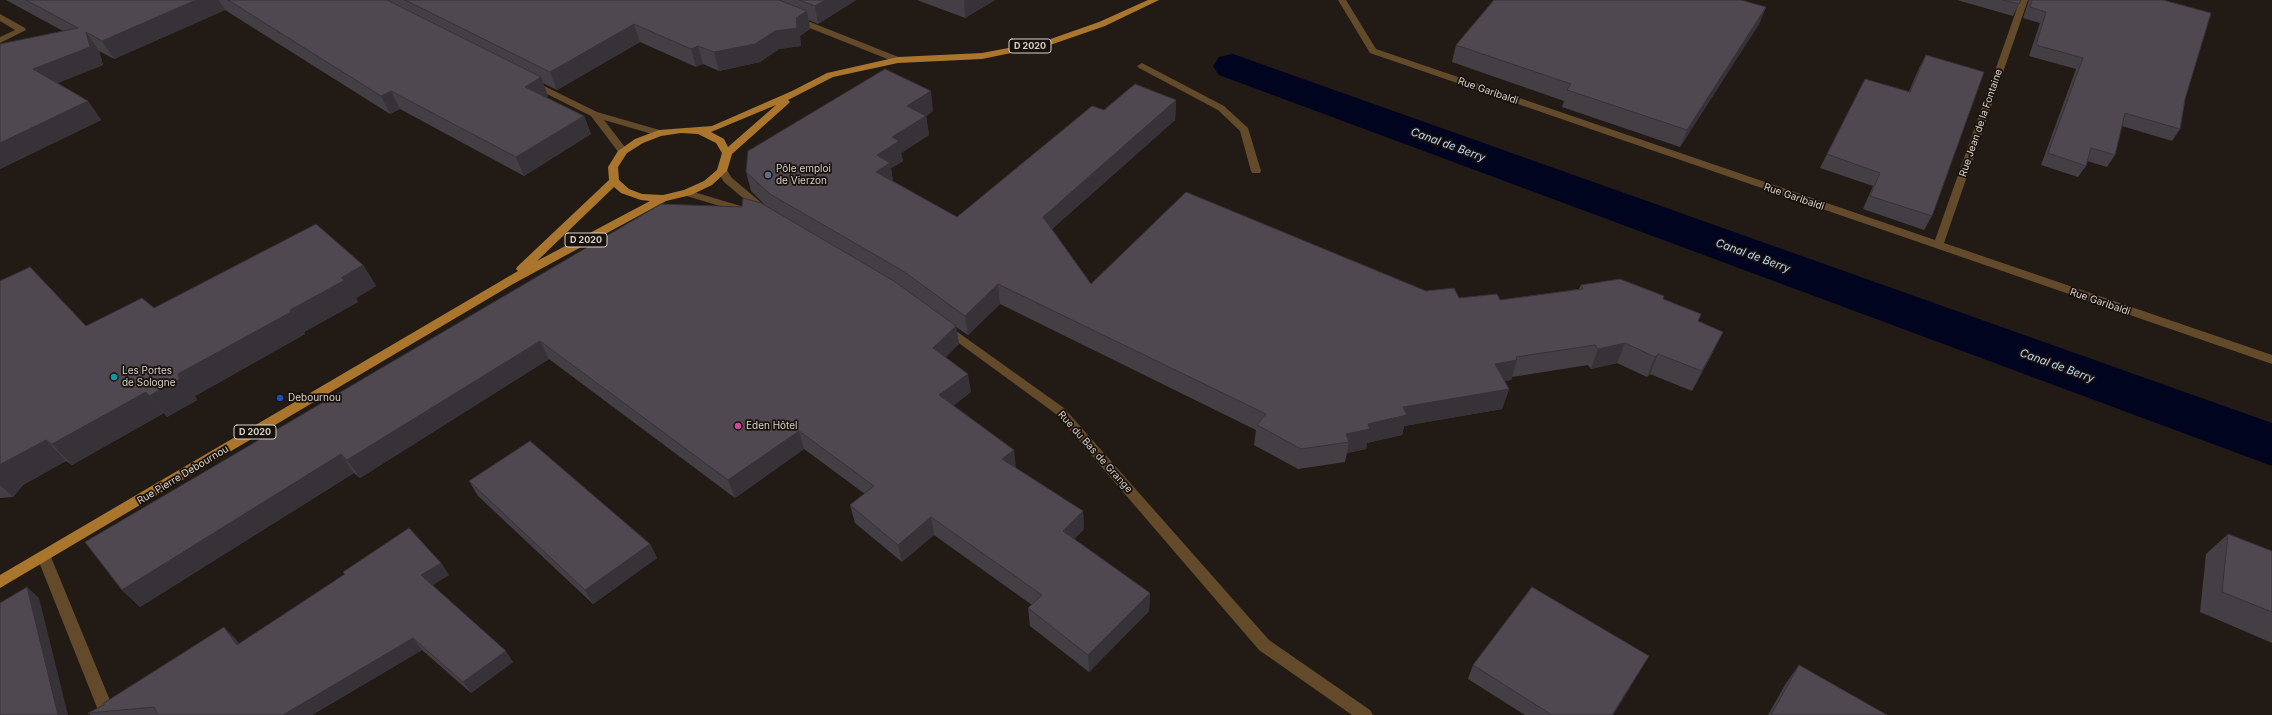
<!DOCTYPE html>
<meta charset="utf-8">
<style>
body{margin:0}
canvas{display:block;background:#221a14}
</style>
<canvas width="2272" height="715"></canvas>
<script>
const context = document.querySelector('canvas').getContext('2d');
context.lineJoin = 'round';
function poly(rows) {
  const path = new Path2D();
  for (const r of rows) {
    path.moveTo(r[0], r[1]);
    for (let i = 2; i < r.length; i += 2) path.lineTo(r[i], r[i + 1]);
  }
  return path;
}
function fillPath(path, color) {
  context.fillStyle = color;
  context.fill(path, 'evenodd');
}
function strokePath(path, color, width, dash) {
  context.strokeStyle = color;
  context.lineWidth = width;
  context.lineCap = dash ? 'butt' : 'round';
  context.setLineDash(dash || []);
  context.stroke(path);
}
function drawText(font, color, halo, rows, align = 'center') {
  context.font = font + ' Inter,sans-serif';
  context.lineWidth = 3.5;
  context.setLineDash([]);
  context.textBaseline = 'middle';
  context.strokeStyle = halo;
  context.fillStyle = color;
  for (const [text, x, y, turn = 0] of rows) {
    context.save();
    context.translate(x, y);
    context.rotate((+turn || 0) * Math.PI / 180);
    context.textAlign = isNaN(turn) ? turn : align;
    if (halo) context.strokeText(text, 0, 0);
    context.fillText(text, 0, 0);
    context.restore();
  }
}
const canal = poly([
 [1233,54,2272,423,2272,466,1219,75,1213,66,1219,57,1233,54]
]);
const minor = poly([
 [1338,0,1346,0,1376,49,1935,240,2020,0,2028,0,1944,243,2272,355,2272,364,1370,53,1338,0],
 [0,14,25,28,26,30,0,43,0,37,15,30,0,21,0,14],
 [795,16,901,58,903,60,901,62,895,62,792,21,792,17,795,16],
 [1142,63,1224,106,1248,128,1261,171,1260,173,1252,173,1251,171,1240,131,1218,110,1139,68,1137,66,1142,63],
 [532,80,597,112,663,131,664,133,659,136,604,120,628,151,623,154,619,153,591,116,529,85,527,83,532,80],
 [722,168,726,169,732,178,770,210,771,212,770,214,762,214,724,182,717,171,722,168],
 [687,190,751,209,752,211,747,214,683,195,682,193,687,190],
 [945,323,1064,408,1269,640,1370,710,1373,715,1352,715,1259,650,1056,414,941,330,939,327,941,324,945,323],
 [44,551,49,553,51,557,116,715,100,715,37,557,39,553,44,551]
]);
const major = poly([
 [1148,0,1159,0,1105,26,1050,45,982,59,898,63,833,77,788,100,790,102,788,104,732,154,727,171,712,185,691,195,666,201,513,284,0,588,0,575,518,271,516,269,518,266,609,180,608,167,618,151,635,139,659,130,712,126,792,91,827,73,898,57,982,53,1045,41,1099,22,1148,0],
 [776,105,728,147,724,139,711,132,776,105],
 [681,133,698,134,716,143,722,153,717,170,704,181,684,190,663,195,642,194,629,189,619,180,618,167,627,153,643,143,661,136,681,133],
 [614,187,621,193,641,200,650,201,537,261,614,187]
]);
const wall = poly([
 [6,0,856,0,818,24,809,20,810,29,800,36,801,46,779,49,760,62,719,71,703,64,696,67,640,42,557,90,543,83,548,96,546,97,584,116,591,134,524,176,400,109,390,114,225,10,114,59,99,51,103,65,57,83,88,101,101,120,0,169,63,31],
 [917,0,995,0,965,18],
 [1957,0,2021,0,2013,16],
 [2029,0,2163,0,2185,99,2180,129,2172,141,2122,126,2115,155,2107,167,2087,161,2086,166,2078,177,2041,165,2076,69,2029,56,2040,23,2023,18],
 [1766,7,1759,24,1680,147,1562,107,1564,101,1452,62,1456,45],
 [1926,55,1932,216,1924,230,1863,209,1873,186,1820,168,1827,154,1909,91,1919,68],
 [1176,100,1175,120,1052,229,1091,284,1426,291,1459,298,1500,300,1579,289,1581,285,1663,299,1701,314,1698,321,1713,352,1692,391,1650,374,1647,377,1617,363,1591,369,1588,365,1512,377,1511,380,1504,381,1509,389,1502,409,1404,426,1402,435,1367,443,1366,449,1347,453,1345,462,1298,469,1254,445,1256,430,1000,304,968,335,956,327,959,344,945,357,971,392,953,406,1016,468,1083,511,1084,529,1074,539,1150,593,1149,611,1089,672,1030,626,1028,608,1032,605,934,535,902,562,855,523,850,505,865,494,804,449,735,498,549,359,360,478,354,473,140,607,122,590,742,207,767,207,751,191,746,172,933,111,926,116,929,135,901,153,903,161,891,168,893,181,957,217,1104,110],
 [363,265,376,286,356,298,358,302,304,332,305,334,195,396,197,400,167,417,164,413,72,465,66,461,23,485,13,497,0,498,0,281,86,326],
 [469,481,650,544,657,558,593,604,478,496],
 [2228,534,2272,551,2272,643,2200,612,2206,554],
 [441,563,449,575,432,585,513,662,471,693,422,650,312,715,91,715,88,713,235,638,239,644],
 [1649,656,1613,715,1525,715,1468,679,1473,665],
 [1799,665,1887,715,1768,715,1786,683]
]);
const shadedWall = poly([
 [196,0,219,0,225,10,114,59,102,41],
 [825,0,856,0,818,24,815,6],
 [965,0,995,0,965,18,964,1],
 [1766,7,1759,24,1680,147,1687,130],
 [807,11,810,29,800,36,801,46,779,49,760,62,719,71,714,52,796,18],
 [634,24,640,42,557,90,550,72],
 [86,32,99,51,103,65,46,88,33,69],
 [698,46,703,64,696,67,691,49],
 [541,77,548,96,532,105,525,87],
 [391,91,400,109,390,114,381,96],
 [931,91,933,111,910,125,907,106],
 [1176,100,1175,120,1044,236,1043,217],
 [88,101,101,120,0,169,0,143],
 [584,116,591,134,524,176,516,157],
 [926,116,929,135,901,153,903,161,891,168,893,183,876,172,877,155,892,137],
 [363,265,376,286,356,298,358,302,304,332,305,334,195,396,197,400,167,417,149,396,178,374,290,310,341,278],
 [998,284,1000,304,968,335,965,316],
 [956,326,959,344,936,367,933,348],
 [1723,332,1713,352,1692,391,1702,371],
 [540,341,549,359,360,478,347,460],
 [1625,343,1617,363,1591,369,1598,349],
 [1658,354,1650,374,1647,377,1655,357],
 [1517,360,1511,380,1489,384,1495,364],
 [968,374,971,392,942,414,939,395],
 [1509,389,1502,409,1404,426,1402,435,1367,443,1366,449,1347,453,1349,442,1346,434,1403,407],
 [146,392,164,413,72,465,52,444],
 [799,431,804,449,735,498,728,480],
 [46,440,66,461,23,485,13,497,0,485,0,465,1,464],
 [1014,450,1016,468,1002,459],
 [341,454,354,473,140,607,122,590],
 [1083,511,1084,529,1064,549,1063,531],
 [931,517,934,535,902,562,898,545],
 [650,544,657,558,593,604,585,590],
 [441,563,449,575,430,587,421,575],
 [27,587,39,598,68,715,58,715],
 [1150,593,1149,611,1089,672,1088,655],
 [224,627,235,638,248,656,237,645],
 [413,638,422,650,312,715,283,715],
 [506,651,513,662,471,693,463,682],
 [1649,656,1613,715,1612,715]
]);
const building = poly([
 [26,0,196,0,102,41,86,32,90,47,33,69,88,101,0,143,0,44,78,28,26,0],
 [228,0,387,0,541,77,525,87,584,116,516,157,391,91,381,96,228,0],
 [405,0,779,0,807,11,796,18,797,28,775,31,755,44,714,52,698,46,691,49,634,24,550,72,405,0],
 [799,0,825,0,815,6,799,0],
 [1494,0,1741,0,1766,7,1687,130,1567,90,1571,84,1456,45,1494,0],
 [2003,0,2021,0,2019,4,2003,0],
 [2032,0,2163,0,2211,13,2185,99,2180,129,2125,113,2115,155,2091,148,2086,166,2048,153,2083,58,2036,45,2046,12,2030,7,2032,0],
 [1926,55,1984,72,1932,216,1870,196,1880,173,1827,154,1865,79,1910,92,1926,55],
 [885,69,931,91,907,106,926,116,892,137,899,141,877,155,890,163,876,172,957,217,1092,106,1104,110,1135,84,1176,100,1043,217,1091,284,1186,192,1426,291,1454,288,1459,298,1497,294,1500,300,1583,289,1581,285,1620,279,1664,296,1663,299,1701,314,1698,321,1723,332,1702,371,1658,354,1655,357,1625,343,1598,349,1595,345,1516,357,1517,360,1495,364,1509,389,1403,407,1407,415,1368,424,1370,429,1346,434,1349,442,1301,449,1257,425,1266,414,998,284,965,316,903,271,770,194,746,172,748,151,885,69],
 [743,198,761,203,894,281,956,326,933,348,968,374,939,395,1014,450,1002,459,1083,511,1063,531,1150,593,1088,655,1028,608,1042,595,931,517,898,545,850,505,874,486,799,431,728,480,540,341,347,460,341,454,122,590,85,542,661,204,742,207,743,198],
 [316,224,363,265,341,278,345,280,290,310,291,312,178,374,180,379,149,396,146,392,52,444,46,440,1,464,0,465,0,281,30,267,86,326,142,298,154,308,316,224],
 [530,441,650,544,585,590,469,481,530,441],
 [409,528,441,563,421,575,506,651,463,682,413,638,283,715,158,715,154,707,88,713,104,705,104,703,224,627,237,645,345,574,343,572,409,528],
 [2228,534,2272,551,2272,612,2222,592,2228,534],
 [27,587,58,715,0,715,0,603,27,587],
 [1532,587,1649,656,1612,715,1552,715,1473,665,1532,587],
 [1799,665,1887,715,1771,715,1799,665]
]);
const markers = [
 [768,175,4,"#5c6f8a"],
 [114,377,4,"#0f9aa8"],
 [280,398,4,"#1a4fb4"],
 [738,426,4,"#d1479c"]
];
const shields = [
 [1030,46,42],
 [586,240,42],
 [255,432,42]
];
const shieldNames = [
 ["D 2020",1030,46],
 ["D 2020",586,240],
 ["D 2020",255,432]
];
const streetNames = [
 ["Rue Garibaldi",1488,91,19],
 ["Rue Jean de la Fontaine",1981,123,-71],
 ["Rue Garibaldi",1794,197,19],
 ["Rue Garibaldi",2100,302,19],
 ["Rue du Bas de Grange",1095,452,48],
 ["Rue Pierre Debournou",183,475,-31]
];
const poiNames = [
 ["Pôle emploi",776,169],
 ["de Vierzon",776,181],
 ["Les Portes",122,371],
 ["de Sologne",122,383],
 ["Debournou",288,398],
 ["Eden Hôtel",746,426]
];
const waterNames = [
 ["Canal de Berry",1448,145,20],
 ["Canal de Berry",1753,256,20],
 ["Canal de Berry",2057,366,20]
];
fillPath(canal, '#00041f');
fillPath(minor, '#624a2a');
fillPath(major, '#aa762d');
fillPath(wall, '#443e45');
fillPath(shadedWall, '#373238');
fillPath(building, '#4f4850');
strokePath(building, '#373238', 1);
for (const [x, y, r, color] of markers) {
  const dot = new Path2D();
  dot.arc(x, y, r, 0, 2 * Math.PI);
  context.fillStyle = color;
  context.fill(dot);
  strokePath(dot, '#19110b', 1.5);
}
for (const [x, y, w] of shields) {
  const box = new Path2D();
  box.roundRect(x - w / 2, y - 7, w, 14, 3);
  context.fillStyle = '#19110b';
  context.fill(box);
  strokePath(box, '#d6d0cc', 1);
}
drawText('bold 9px', '#d6d0cc', null, shieldNames);
drawText('10px', '#d6d0cc', '#19110b', streetNames);
drawText('10px', '#d6d0cc', '#19110b', poiNames, 'left');
drawText('italic 11px', '#b8d7fa', '#19110b', waterNames);
</script>
